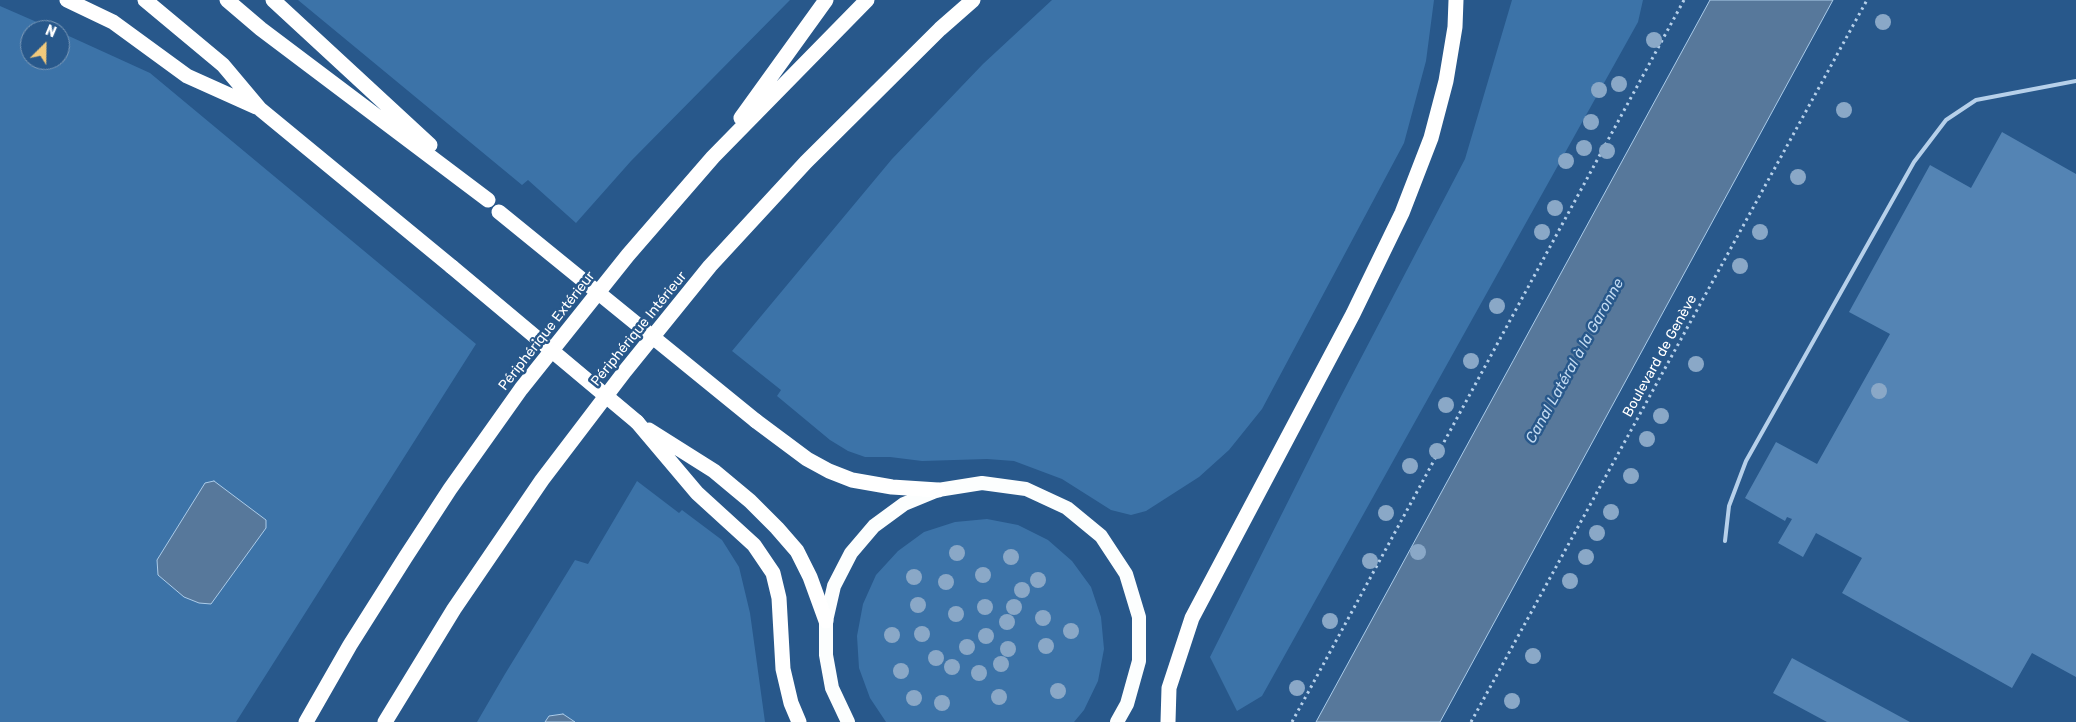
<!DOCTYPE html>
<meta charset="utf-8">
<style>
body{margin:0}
#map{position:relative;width:2076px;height:722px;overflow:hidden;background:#28588b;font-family:Rubik,sans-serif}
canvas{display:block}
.north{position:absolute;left:20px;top:20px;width:50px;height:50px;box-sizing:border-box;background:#28588b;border:1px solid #7e9bb9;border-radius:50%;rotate:23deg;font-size:14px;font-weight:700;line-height:20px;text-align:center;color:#fff}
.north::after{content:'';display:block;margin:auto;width:18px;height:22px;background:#f2ca7c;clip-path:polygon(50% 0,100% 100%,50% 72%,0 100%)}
</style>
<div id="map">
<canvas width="2076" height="722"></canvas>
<div class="north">N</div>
</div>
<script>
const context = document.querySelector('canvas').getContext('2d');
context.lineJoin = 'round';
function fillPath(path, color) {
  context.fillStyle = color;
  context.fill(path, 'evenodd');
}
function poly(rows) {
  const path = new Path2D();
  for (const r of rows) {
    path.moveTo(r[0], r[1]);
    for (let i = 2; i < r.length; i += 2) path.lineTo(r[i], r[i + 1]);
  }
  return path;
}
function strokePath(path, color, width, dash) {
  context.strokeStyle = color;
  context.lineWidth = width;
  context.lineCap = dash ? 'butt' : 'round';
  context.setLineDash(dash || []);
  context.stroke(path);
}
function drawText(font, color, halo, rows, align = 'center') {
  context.font = font + ' Rubik,sans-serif';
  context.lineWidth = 5;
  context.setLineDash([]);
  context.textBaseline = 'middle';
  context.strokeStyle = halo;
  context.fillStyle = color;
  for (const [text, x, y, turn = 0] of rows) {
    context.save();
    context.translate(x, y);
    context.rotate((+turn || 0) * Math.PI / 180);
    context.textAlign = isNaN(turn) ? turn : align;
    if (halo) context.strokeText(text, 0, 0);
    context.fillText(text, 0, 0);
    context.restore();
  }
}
const green = poly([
 [298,0,790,0,631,161,576,223,528,180,522,185],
 [1052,0,1434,0,1426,61,1404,143,1262,409,1229,450,1199,477,1146,511,1131,515,1111,510,1062,479,1014,461,987,459,922,461,890,457,865,457,848,451,830,440,777,396,781,390,732,351,892,159,983,64],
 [1512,0,1643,0,1638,22,1262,696,1237,711,1210,657,1338,402,1465,159],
 [0,6,55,30,30,30,30,60,60,60,60,32,150,73,476,344,236,722,0,722],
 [637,481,679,513,682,510,722,540,739,567,750,613,765,722,575,722,563,714,549,716,545,722,477,722,505,674,575,560,588,564],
 [987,519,1018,525,1048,540,1072,561,1091,587,1101,617,1104,649,1098,681,1084,710,1074,722,886,722,870,698,859,668,857,636,863,604,876,575,898,551,924,532,955,522]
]);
const water = poly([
 [1710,0,1833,0,1440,722,1316,722,1710,0],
 [214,481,266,520,266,528,211,604,199,603,184,597,158,575,157,560,205,483,214,481],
 [563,714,575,722,545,722,549,716,563,714]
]);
const building = poly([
 [2002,132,2076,174,2076,677,2032,653,2012,688,1842,593,1862,558,1816,533,1803,557,1778,543,1792,519,1787,517,1785,521,1745,498,1776,442,1817,464,1890,334,1849,312,1930,165,1971,188],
 [1792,658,1910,722,1827,722,1773,693]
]);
const path = poly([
 [1292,722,1684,0],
 [1471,722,1867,0]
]);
const service = poly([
 [1725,541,1729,506,1746,461,1914,162,1946,120,1976,100,2076,81]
]);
const trunk = poly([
 [848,722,832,688,826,655,826,621,834,586,851,553,874,526,904,504,938,490,982,483,1026,489,1067,508,1101,536,1126,574,1139,617,1139,661,1127,704,1117,722]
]);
const motorway = poly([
 [67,0,113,22,187,76,256,107],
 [145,0,223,65,260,109,452,267],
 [227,0,261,29,488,200],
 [273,0,430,145],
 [741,118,826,0],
 [756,421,807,459,829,471,852,480,892,487,938,490],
 [637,422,697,493,754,545,773,573,779,598,783,669,791,703,799,722],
 [649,430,714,471,750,501,777,528,797,551,810,577,826,621],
 [306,722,350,645,405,558,450,489,521,389,628,255,713,157,867,0],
 [385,722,454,609,542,480,625,371,710,266,806,162,940,29,973,0],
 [1168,722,1169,688,1192,618,1353,314,1402,213,1431,138,1446,81,1455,27,1456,0]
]);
const motorwayBridge = poly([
 [499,212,756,421],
 [452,267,637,422]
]);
const trees = [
 [1883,22],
 [1654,40],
 [1619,84],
 [1599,90],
 [1844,110],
 [1591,122],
 [1584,148],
 [1607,151],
 [1566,161],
 [1798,177],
 [1555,208],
 [1542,232],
 [1760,232],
 [1740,266],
 [1497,306],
 [1471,361],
 [1696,364],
 [1879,391],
 [1446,405],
 [1661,416],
 [1647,439],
 [1437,451],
 [1410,466],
 [1631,476],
 [1611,512],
 [1386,513],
 [1597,533],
 [1418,552],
 [957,553],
 [1011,557],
 [1586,557],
 [1370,561],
 [983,575],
 [914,577],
 [1038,580],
 [1570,581],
 [946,582],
 [1022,590],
 [918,605],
 [985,607],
 [1014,607],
 [956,614],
 [1043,618],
 [1330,621],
 [1007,622],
 [1071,631],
 [922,634],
 [892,635],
 [986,636],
 [1046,646],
 [967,647],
 [1008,649],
 [1533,656],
 [936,658],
 [1001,664],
 [952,667],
 [901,671],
 [979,673],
 [1297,688],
 [1058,691],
 [999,697],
 [914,698],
 [1512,701],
 [942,703]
];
const streetNames = [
 ["Périphérique Intérieur",639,329,-51],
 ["Périphérique Extérieur",547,331,-52],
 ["Boulevard de Genève",1660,356,-61]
];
const waterNames = [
 ["Canal Latéral à la Garonne",1575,361,-61]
];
fillPath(green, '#3c73a8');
fillPath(water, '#57789b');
strokePath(water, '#abccea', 1);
fillPath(building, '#5484b4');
strokePath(path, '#b6d0ea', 3, [2.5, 4]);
strokePath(service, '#b6d0ea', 4);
strokePath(trunk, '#fcfefe', 14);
strokePath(motorway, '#fff', 15);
strokePath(motorwayBridge, '#fff', 15);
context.fillStyle = '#8aa8c7';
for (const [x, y] of trees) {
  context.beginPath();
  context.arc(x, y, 8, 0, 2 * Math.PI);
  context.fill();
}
drawText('14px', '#fff', '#28588b', streetNames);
drawText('italic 15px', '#c2daf1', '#28588b', waterNames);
</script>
